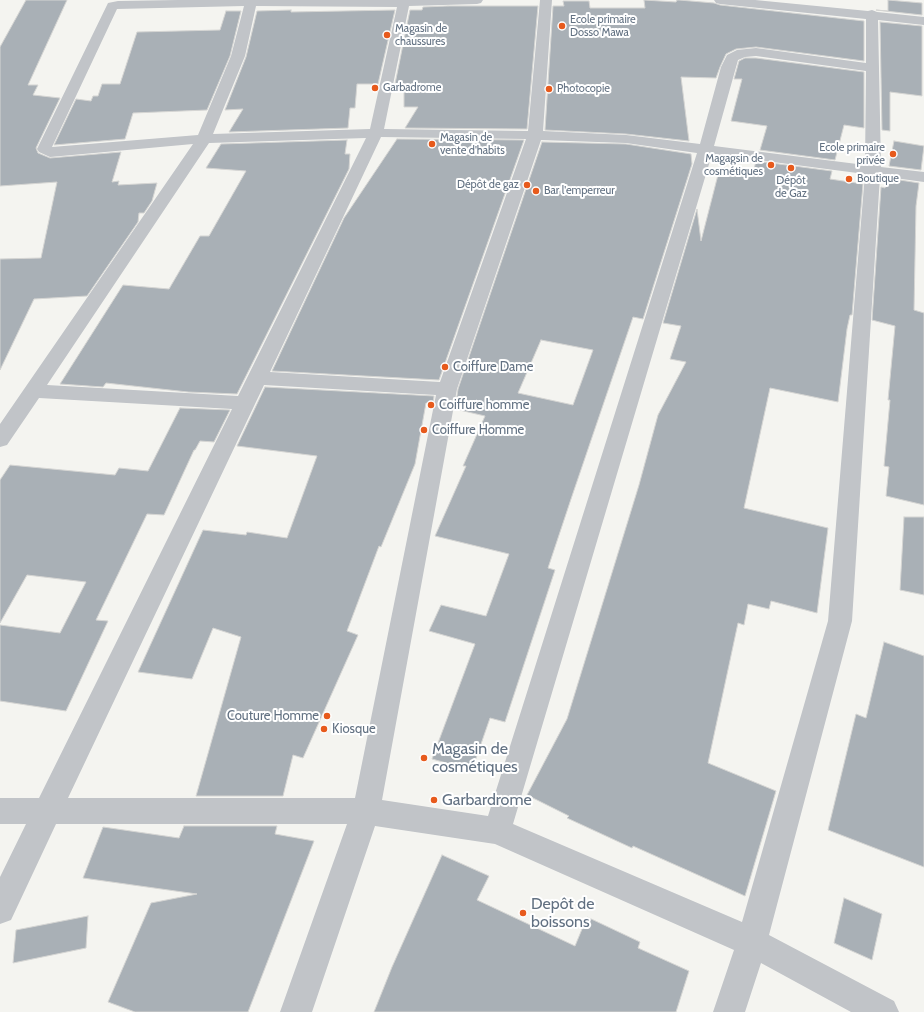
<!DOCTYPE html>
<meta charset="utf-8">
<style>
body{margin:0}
canvas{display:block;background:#f4f4f0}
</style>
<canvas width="924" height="1012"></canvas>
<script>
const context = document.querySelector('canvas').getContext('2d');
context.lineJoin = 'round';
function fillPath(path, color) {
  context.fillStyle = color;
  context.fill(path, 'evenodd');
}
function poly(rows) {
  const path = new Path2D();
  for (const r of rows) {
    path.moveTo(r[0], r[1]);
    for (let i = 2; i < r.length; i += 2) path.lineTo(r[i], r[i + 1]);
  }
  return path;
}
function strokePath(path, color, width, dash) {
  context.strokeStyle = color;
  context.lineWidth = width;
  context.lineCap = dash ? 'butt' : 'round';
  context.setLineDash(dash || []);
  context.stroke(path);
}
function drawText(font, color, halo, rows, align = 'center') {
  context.font = font + ' Cabin,sans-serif';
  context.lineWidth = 4;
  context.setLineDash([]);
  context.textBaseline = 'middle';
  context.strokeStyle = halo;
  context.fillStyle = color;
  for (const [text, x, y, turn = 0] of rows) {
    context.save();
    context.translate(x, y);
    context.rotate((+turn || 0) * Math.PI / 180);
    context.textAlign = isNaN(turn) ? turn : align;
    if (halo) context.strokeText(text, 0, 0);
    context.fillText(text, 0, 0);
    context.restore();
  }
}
const building = poly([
 [26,0,67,0,28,85,38,85,33,95,60,98,36,148,38,153,50,158,121,152,112,182,119,181,118,185,157,183,152,201,144,213,139,213,138,222,87,296,34,299,0,370,0,259,41,258,57,182,0,186,0,47,26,0],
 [644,0,676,2,677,0,679,0,714,3,720,5,864,21,864,61,756,47,736,49,726,54,720,67,716,78,681,77,689,141,626,134,545,130,553,6,564,6,563,1,589,1,590,8,645,8,644,0],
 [888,0,922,3,922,15,876,10,888,11,888,0],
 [448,6,538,6,527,129,405,128,418,107,404,107,404,84,395,84,410,10,422,10,423,7,448,6],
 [291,10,291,12,395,10,378,84,357,84,355,108,350,108,348,128,229,132,243,109,225,110,246,57,257,11,291,10],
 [226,11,241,11,230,56,207,110,133,113,125,139,54,145,76,99,91,101,93,96,98,96,102,84,120,84,137,32,220,30,226,11],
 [880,22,922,26,922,96,890,92,890,131,882,130,880,22],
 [745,58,756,58,864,72,864,128,844,125,835,160,760,150,767,126,731,121,742,79,734,79,739,61,745,58],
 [397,139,524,140,439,380,272,371,344,218,397,139],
 [347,140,345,154,350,154,349,169,237,394,188,392,106,383,103,387,60,384,123,285,169,289,200,236,209,236,246,171,206,168,221,144,347,140],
 [894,141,924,146,921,170,889,166,894,141],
 [542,142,626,144,691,154,692,164,643,319,633,317,571,499,548,568,555,570,505,722,490,718,472,770,432,759,475,644,429,631,441,605,486,616,509,554,435,536,466,466,463,466,485,416,455,409,458,389,542,142],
 [541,340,593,350,573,405,518,393,541,340],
 [756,161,832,171,830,179,863,184,852,315,850,315,847,329,838,402,770,388,744,508,828,528,817,613,771,601,769,609,748,604,744,625,738,623,708,763,776,791,745,896,633,846,632,848,567,818,569,816,527,795,567,719,639,485,658,415,686,362,670,359,681,326,663,323,697,209,701,241,720,167,753,173,756,161],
 [887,178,919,183,916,206,914,310,924,313,924,505,886,496,889,467,884,466,890,400,888,400,895,326,872,320,881,187,885,188,887,178],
 [265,387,434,396,433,405,426,403,415,464,381,547,379,546,347,631,358,635,303,758,293,755,283,796,196,796,241,637,213,628,192,679,138,672,203,530,246,535,247,532,287,538,317,456,237,446,265,387],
 [180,408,230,410,214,442,200,441,195,450,194,450,164,515,147,514,96,620,108,621,66,711,0,701,0,625,60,633,86,582,27,575,0,623,0,480,10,465,115,475,119,468,148,471,180,408],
 [904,517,924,517,924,595,900,590,904,517],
 [884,642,924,656,924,867,828,830,856,714,866,718,884,642],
 [184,826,277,826,275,834,314,841,248,1012,135,1012,108,1002,151,903,197,894,83,878,103,827,179,838,184,826],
 [442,855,489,876,477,900,575,946,587,917,640,942,638,948,689,971,676,1012,374,1012,392,967,442,855],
 [844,898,882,914,872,960,834,943,844,898],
 [88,916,86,948,13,963,16,930,88,916]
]);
const minor = poly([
 [178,0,483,0,481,3,477,4,409,6,384,129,528,131,540,0,552,0,543,131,626,135,700,144,721,67,727,55,737,50,756,48,866,63,866,19,720,4,716,3,714,0,755,0,868,11,872,10,877,12,924,17,924,25,878,20,881,167,924,172,924,182,880,176,852,621,769,935,894,1001,899,1012,851,1012,761,963,745,1012,713,1012,734,950,495,844,375,826,312,1012,280,1012,347,824,56,824,11,920,0,924,0,877,26,824,0,824,0,798,39,798,232,409,39,398,7,445,0,447,0,424,193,144,50,157,39,152,37,149,108,3,118,1,178,0],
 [244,6,231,56,198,135,52,147,117,9,244,6],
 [256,6,397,7,370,129,213,134,245,56,256,6],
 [756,56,866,71,865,165,714,146,738,60,745,57,756,56],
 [381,137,526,139,440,382,270,372,381,137],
 [366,138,238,396,47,385,209,143,366,138],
 [541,140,626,143,697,153,488,816,382,800,457,389,541,140],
 [712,154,865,174,828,621,742,922,513,824,712,154],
 [264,385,436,395,355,798,68,798,264,385]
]);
const markers = [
 [562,26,4,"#e75a1c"],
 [387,35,4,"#e75a1c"],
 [375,88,4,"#e75a1c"],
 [549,89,4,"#e75a1c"],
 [432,144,4,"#e75a1c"],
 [893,154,4,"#e75a1c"],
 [771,165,4,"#e75a1c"],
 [791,168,4,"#e75a1c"],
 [849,179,4,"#e75a1c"],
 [527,185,4,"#e75a1c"],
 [536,191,4,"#e75a1c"],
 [445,367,4,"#e75a1c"],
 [431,405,4,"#e75a1c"],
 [424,430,4,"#e75a1c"],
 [327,716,4,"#e75a1c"],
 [324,729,4,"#e75a1c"],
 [424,758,4,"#e75a1c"],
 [434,800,4,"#e75a1c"],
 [523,913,4,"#e75a1c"]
];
const farPoinames = [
 ["Ecole primaire",570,20],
 ["Dosso Mawa",570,33],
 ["Magasin de",395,29],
 ["chaussures",395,42],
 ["Garbadrome",383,88],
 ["Photocopie",557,89],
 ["Magasin de",440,138],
 ["vente d'habits",440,151],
 ["Ecole primaire",885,148,"right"],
 ["privée",885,161,"right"],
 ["Magagsin de",763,159,"right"],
 ["cosmétiques",763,172,"right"],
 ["Boutique",857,179],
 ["Dépôt",791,181,"center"],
 ["de Gaz",791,194,"center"],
 ["Dépôt de gaz",519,185,"right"],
 ["Bar l'emperreur",544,191]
];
const poiNames = [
 ["Coiffure Dame",453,367],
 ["Coiffure homme",439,405],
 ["Coiffure Homme",432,430],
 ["Couture Homme",319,716,"right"],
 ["Kiosque",332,729]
];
const nearPoinames = [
 ["Magasin de",432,749],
 ["cosmétiques",432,767],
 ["Garbardrome",442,800],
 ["Depôt de",531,904],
 ["boissons",531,922]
];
fillPath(building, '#a9b0b6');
strokePath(building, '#d5d5d3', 1);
fillPath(minor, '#c1c4c8');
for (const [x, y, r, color] of markers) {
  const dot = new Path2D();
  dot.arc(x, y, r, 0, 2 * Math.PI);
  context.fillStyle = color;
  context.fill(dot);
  strokePath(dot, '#fff', 1.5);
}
drawText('11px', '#627182', '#fff', farPoinames, 'left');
drawText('13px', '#627182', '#fff', poiNames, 'left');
drawText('16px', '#627182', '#fff', nearPoinames, 'left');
</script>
